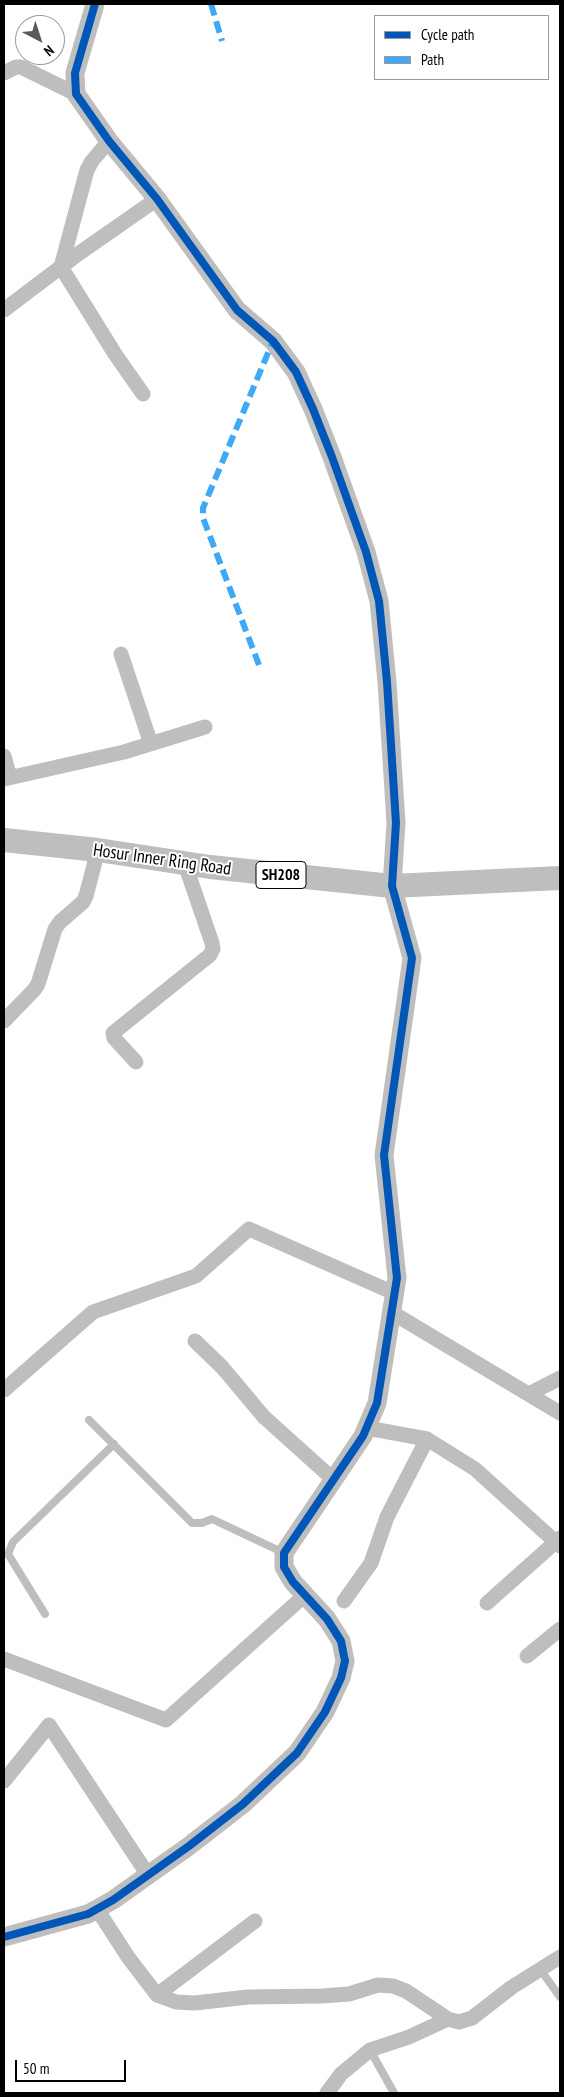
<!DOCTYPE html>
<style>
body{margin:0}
#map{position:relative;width:564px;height:2097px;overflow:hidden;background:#fff;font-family:"PT Sans Narrow",sans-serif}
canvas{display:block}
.frame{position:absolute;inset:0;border:5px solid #000;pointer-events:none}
.legend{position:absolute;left:374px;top:15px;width:175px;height:65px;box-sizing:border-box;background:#fff;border:1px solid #999;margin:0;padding:6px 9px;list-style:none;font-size:15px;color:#000}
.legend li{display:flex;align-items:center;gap:10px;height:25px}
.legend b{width:25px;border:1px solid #999}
.north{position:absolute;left:15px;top:15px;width:50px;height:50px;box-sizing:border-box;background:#fff;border:1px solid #999;border-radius:50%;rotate:140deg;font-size:14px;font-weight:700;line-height:20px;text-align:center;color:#000}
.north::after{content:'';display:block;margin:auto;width:18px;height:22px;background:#595959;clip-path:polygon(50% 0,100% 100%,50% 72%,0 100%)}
.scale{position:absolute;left:15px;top:2060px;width:111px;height:22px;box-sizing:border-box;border:2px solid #000;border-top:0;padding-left:6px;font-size:15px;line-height:18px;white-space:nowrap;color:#000;-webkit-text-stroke:4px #fff;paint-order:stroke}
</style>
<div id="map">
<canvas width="564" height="2097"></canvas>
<div class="frame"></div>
<ul class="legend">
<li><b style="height:6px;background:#0057b8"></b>Cycle path</li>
<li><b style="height:6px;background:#3fa9f5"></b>Path</li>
</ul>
<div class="north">N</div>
<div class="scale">50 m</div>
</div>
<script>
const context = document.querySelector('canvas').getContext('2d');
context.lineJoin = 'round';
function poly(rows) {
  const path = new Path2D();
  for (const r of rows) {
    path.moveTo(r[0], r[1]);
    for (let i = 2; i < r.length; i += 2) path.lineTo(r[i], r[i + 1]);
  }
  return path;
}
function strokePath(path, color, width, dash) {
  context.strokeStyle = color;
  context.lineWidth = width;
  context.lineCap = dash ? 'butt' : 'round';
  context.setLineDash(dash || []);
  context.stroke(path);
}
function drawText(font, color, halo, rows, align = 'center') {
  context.font = font + ' "PT Sans Narrow",sans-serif';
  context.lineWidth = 4;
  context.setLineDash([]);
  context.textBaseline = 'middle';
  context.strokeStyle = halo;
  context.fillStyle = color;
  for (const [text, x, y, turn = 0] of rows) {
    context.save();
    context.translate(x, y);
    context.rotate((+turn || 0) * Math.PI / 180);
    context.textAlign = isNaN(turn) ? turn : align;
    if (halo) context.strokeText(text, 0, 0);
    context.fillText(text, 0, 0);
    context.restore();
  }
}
const service = poly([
 [89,1420,192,1523,202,1523,212,1519,284,1553],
 [45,1614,8,1554,13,1542,114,1444],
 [540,1969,560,1997],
 [370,2050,394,2093]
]);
const minor = poly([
 [4,73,16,67,21,67,76,94],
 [109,141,92,161,87,170,61,267,115,354,143,394],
 [4,310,78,254,157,199],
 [121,654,151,744],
 [4,756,10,777],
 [4,779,124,752,205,727],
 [4,1021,34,990,38,984,55,929,60,922,83,902,86,896,98,850],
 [136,1062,114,1038,113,1033,210,955,213,949,212,943,185,864],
 [391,1312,560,1413],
 [195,1341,222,1367,264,1417,334,1480],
 [4,1390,93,1312,196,1276,249,1229,394,1293],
 [529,1394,560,1378],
 [367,1428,427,1439,475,1469,560,1546],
 [344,1601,371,1563,387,1517,427,1439],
 [487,1603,560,1538],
 [527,1656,560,1629],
 [4,1659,166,1720,305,1595],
 [4,1781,49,1725,148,1875],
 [97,1909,128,1957,157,1995,176,2002,195,2003,248,1997,322,1996,349,1994,378,1985,393,1986,406,1991,448,2019,459,2022,472,2018,512,1987,560,1957],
 [157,1995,255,1921],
 [327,2093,341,2074,370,2050,409,2037,448,2019]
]);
const tertiary = poly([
 [4,1937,88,1914,113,1900,189,1846,243,1804,297,1753,325,1712,341,1678,345,1661,341,1641,327,1619,293,1582,284,1567,284,1553,363,1436,377,1403,397,1278,384,1155,412,958,392,886,396,823,387,682,379,601,366,552,332,457,313,409,296,372,273,341,237,310,157,199,109,141,76,94,75,73,95,4]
]);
const primary = poly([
 [4,840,98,850,210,867,392,886,560,878]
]);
const quiet = poly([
 [211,4,222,41],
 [259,665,203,518,203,508,273,341]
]);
const cycleway = poly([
 [4,1937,88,1914,113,1900,189,1846,243,1804,297,1753,325,1712,341,1678,345,1661,341,1641,327,1619,293,1582,284,1567,284,1553,363,1436,377,1403,397,1278,384,1155,412,958,392,886,396,823,387,682,379,601,366,552,332,457,313,409,296,372,273,341,237,310,157,199,109,141,76,94,75,73,95,4]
]);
const shields = [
 [281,875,50]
];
const shieldNames = [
 ["SH208",281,875]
];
const streetNames = [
 ["Hosur Inner Ring Road",162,860,8]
];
strokePath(service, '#bebebe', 8);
strokePath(minor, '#bebebe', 15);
strokePath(tertiary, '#bebebe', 19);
strokePath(primary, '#bebebe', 24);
strokePath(quiet, '#3fa9f5', 6, [12, 6]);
strokePath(cycleway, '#0057b8', 8);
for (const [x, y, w] of shields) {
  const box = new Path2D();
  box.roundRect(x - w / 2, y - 13.5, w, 27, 4);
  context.fillStyle = '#fff';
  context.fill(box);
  strokePath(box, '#000', 1);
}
drawText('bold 16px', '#000', null, shieldNames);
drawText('18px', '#000', '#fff', streetNames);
</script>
